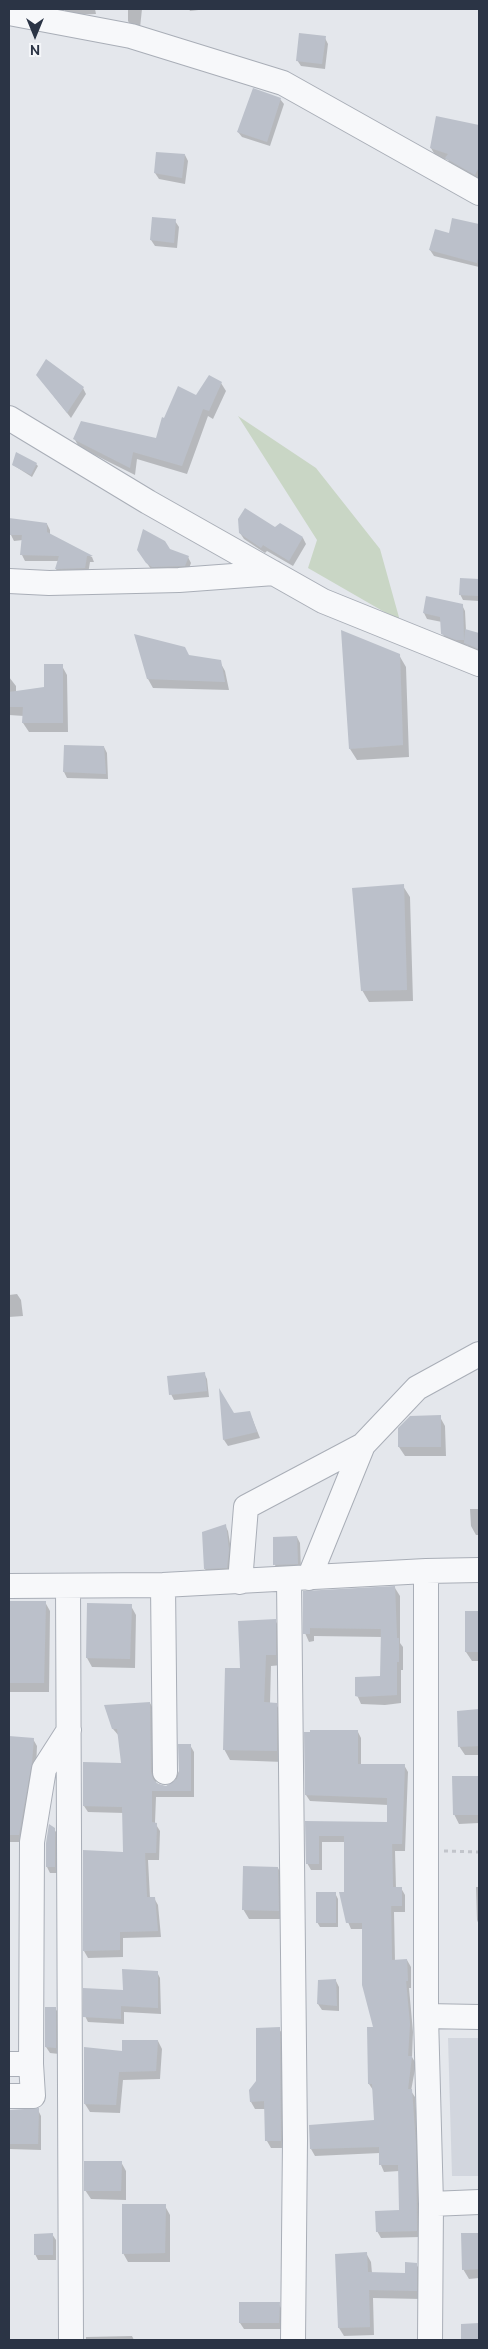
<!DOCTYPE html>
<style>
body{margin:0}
#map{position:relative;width:488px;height:2349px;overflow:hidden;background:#e4e7ec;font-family:Ubuntu,sans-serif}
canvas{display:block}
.frame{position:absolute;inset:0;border:10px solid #2b3445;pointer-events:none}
.north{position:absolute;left:10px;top:10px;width:50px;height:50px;-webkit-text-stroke:4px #f4f6f9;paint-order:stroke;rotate:180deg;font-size:14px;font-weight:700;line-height:20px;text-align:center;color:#2b3445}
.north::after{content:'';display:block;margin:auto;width:18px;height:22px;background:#2b3445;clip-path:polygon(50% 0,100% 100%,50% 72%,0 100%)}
</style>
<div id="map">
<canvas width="488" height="2349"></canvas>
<div class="frame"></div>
<div class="north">N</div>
</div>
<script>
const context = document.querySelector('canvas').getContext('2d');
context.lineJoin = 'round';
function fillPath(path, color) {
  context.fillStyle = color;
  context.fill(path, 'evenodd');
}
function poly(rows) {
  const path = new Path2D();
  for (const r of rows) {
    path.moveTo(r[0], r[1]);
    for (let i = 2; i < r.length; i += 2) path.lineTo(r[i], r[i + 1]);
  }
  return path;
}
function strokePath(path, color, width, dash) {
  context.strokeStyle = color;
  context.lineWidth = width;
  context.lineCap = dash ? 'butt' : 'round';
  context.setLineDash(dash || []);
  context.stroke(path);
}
const built = poly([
 [479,2038,479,2176,452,2176,448,2038]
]);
const green = poly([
 [238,416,316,468,380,549,400,621,308,568,317,540]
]);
const shadow = poly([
 [64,9,95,9,96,14,68,15],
 [128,9,142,9,140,28,131,26,128,21],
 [189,9,207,9,190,11],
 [325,38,328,44,325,69,301,66,297,60],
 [280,99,284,104,270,146,242,137,238,132],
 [437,117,479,126,479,182,452,167,448,160,436,157,431,148],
 [185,155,188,161,185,184,159,179,155,173],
 [153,218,175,221,179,227,177,248,155,246,151,240],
 [453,220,479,225,479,267,434,256,430,250,450,234],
 [37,375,83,388,86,394,71,418],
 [221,383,226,391,213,419,208,416,187,474,137,459,135,475,79,447,74,438,157,440,197,396],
 [36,464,38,466,32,477,13,465],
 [47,524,50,530,50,535,92,557,94,562,90,562,88,574,59,575,56,569,58,561,25,561,22,555,23,540,14,541,11,535],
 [275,528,303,538,306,544,293,566,267,551,265,553,244,539,240,533],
 [169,550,188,557,191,563,188,571,151,569,142,556],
 [461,579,479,581,479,601,463,600,460,594],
 [462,605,465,611,466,631,479,634,479,653,469,649,467,645,460,646,446,640,442,633,442,622,427,619,424,613],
 [399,655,406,667,409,757,357,760,350,749],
 [189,656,220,662,225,671,229,690,153,688,148,679],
 [62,666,67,675,68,732,29,732,23,723,24,716,9,715,9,677,16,686,16,692,45,688],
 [65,746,104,747,107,753,108,779,67,778,64,772],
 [403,886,410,897,413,1001,369,1002,362,990],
 [17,1294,21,1300,23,1316,9,1317,9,1295],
 [204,1373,207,1379,209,1397,174,1400,171,1394],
 [233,1414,252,1418,260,1438,228,1446,224,1440],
 [440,1417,445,1426,446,1456,405,1456,399,1447,399,1429],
 [470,1509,479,1509,479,1535,476,1535,471,1526],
 [225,1525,228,1531,232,1556,230,1574,208,1575,205,1569],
 [297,1537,300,1543,301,1570,278,1571,275,1565,274,1538],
 [395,1588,400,1596,400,1643,403,1647,403,1670,401,1670,401,1703,385,1705,361,1704,357,1695,381,1678,382,1637,314,1636,314,1641,309,1642,305,1633,304,1593],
 [9,1602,45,1602,50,1611,49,1692,9,1692],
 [131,1606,136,1615,135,1668,92,1667,87,1658],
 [479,1612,479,1661,472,1661,466,1652,466,1613],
 [275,1620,281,1631,282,1665,271,1666,270,1704,276,1704,282,1715,283,1762,230,1760,224,1749,241,1669],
 [150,1703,154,1710,156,1783,166,1787,173,1785,190,1745,194,1752,194,1797,156,1797,155,1823,160,1831,159,1860,148,1860,150,1898,154,1898,158,1905,161,1937,123,1938,123,1957,88,1958,84,1951,124,1853,124,1813,88,1812,84,1806,122,1764,119,1736,113,1729],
 [479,1711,479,1755,465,1755,459,1746,459,1712],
 [358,1732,361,1738,361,1765,404,1765,408,1772,405,1851,395,1851,396,1888,401,1888,405,1895,405,1912,394,1912,395,1961,407,1960,411,1967,411,1988,409,1988,413,2032,412,2057,416,2064,411,2091,415,2097,419,2153,420,2237,381,2238,377,2231,400,2212,399,2171,384,2172,381,2165,380,2153,315,2156,311,2149,376,2121,373,2090,369,2084,374,2028,363,1929,351,1929,348,1922,346,1842,322,1842,322,1870,311,1870,307,1863,307,1822,388,1824,388,1805,310,1801,306,1795],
 [9,1737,33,1739,37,1746,36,1770,23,1842,9,1842],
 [454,1778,479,1778,479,1823,459,1824,454,1814],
 [54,1829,58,1835,58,1873,50,1873,47,1867],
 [278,1868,283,1877,283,1919,249,1919,243,1909],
 [476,1887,479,1887,479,1925,477,1920],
 [335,1893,338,1899,338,1927,320,1927,317,1922],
 [157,1972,160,1978,161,2014,124,2012,124,2024,88,2022,85,2016],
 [336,1981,339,1987,339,2011,322,2010,318,2004],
 [55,2008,59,2014,59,2054,50,2053,46,2047],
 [279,2029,284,2036,285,2148,271,2148,267,2141,265,2109,255,2109,251,2102],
 [158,2041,162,2049,160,2079,123,2080,120,2113,90,2112,85,2104,124,2053],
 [9,2110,38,2110,41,2116,41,2150,9,2149],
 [121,2162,126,2171,126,2200,91,2199,85,2190],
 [165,2206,170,2215,170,2262,128,2262,123,2253],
 [52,2234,56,2240,56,2260,38,2260,35,2254],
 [479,2234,479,2278,469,2279,463,2269,462,2235],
 [366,2253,371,2262,372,2273,406,2274,416,2264,421,2272,421,2299,373,2298,374,2335,344,2336,339,2328],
 [279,2304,282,2310,282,2329,244,2329,240,2323],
 [132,2336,134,2340,86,2340,86,2337]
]);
const building = poly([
 [299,33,326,36,322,64,296,61],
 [253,88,281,98,267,142,237,132],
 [436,116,479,125,479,167,475,175,445,158,448,154,430,148],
 [156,152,185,154,182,178,154,173],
 [152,217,176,219,174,243,150,240],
 [452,218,479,224,479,253,477,263,429,250,435,229,449,233],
 [46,359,84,387,67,413,36,375],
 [209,375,222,382,209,411,203,409,182,466,133,452,130,468,73,439,81,421,156,438,162,417,164,418,178,386,196,395],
 [16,452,37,463,31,475,12,465],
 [245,508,275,527,280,523,303,537,289,561,263,545,261,548,239,533,238,519],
 [9,518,47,523,47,532,93,556,87,556,85,568,55,569,59,556,20,555,22,535,10,535],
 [143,529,165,541,170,549,189,556,185,566,152,567,146,563,137,550],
 [460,578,479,579,479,596,459,595],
 [426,596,463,604,464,640,456,640,441,634,440,617,423,613],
 [465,629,479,633,479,649,464,643],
 [341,630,400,654,403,745,349,749],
 [134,634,185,647,189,655,221,660,225,682,147,679],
 [44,664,63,664,63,723,22,723,23,707,9,707,9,692,44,687],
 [64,745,104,746,106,774,63,772],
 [404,884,407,990,361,991,352,888],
 [205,1372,207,1391,169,1395,167,1376],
 [219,1388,234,1413,250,1411,257,1432,223,1440],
 [441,1415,441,1447,398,1447,398,1428,410,1416],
 [226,1524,229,1550,227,1568,204,1569,202,1532],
 [297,1536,298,1564,273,1565,273,1537],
 [395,1586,397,1638,399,1638,399,1662,397,1662,397,1695,359,1697,355,1696,355,1677,380,1676,381,1629,310,1628,310,1634,303,1634,303,1591],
 [9,1601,46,1601,44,1683,9,1683],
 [87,1603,132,1604,130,1659,86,1658],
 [465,1611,479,1611,479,1652,465,1652],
 [276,1619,276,1655,266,1655,264,1702,277,1703,277,1751,223,1750,225,1668,240,1668,238,1621],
 [150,1702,151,1772,153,1779,158,1784,166,1786,177,1779,179,1772,178,1744,191,1744,191,1791,152,1791,152,1822,157,1823,156,1853,145,1853,147,1897,155,1897,158,1931,120,1932,120,1950,83,1951,83,1850,123,1852,122,1807,83,1806,83,1762,121,1763,117,1729,112,1729,104,1705],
 [479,1709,479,1746,458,1747,457,1711],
 [310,1730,358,1730,358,1764,405,1764,402,1844,392,1844,393,1887,402,1887,402,1906,391,1906,392,1960,407,1959,408,1981,406,1981,410,2024,408,2056,412,2056,408,2089,412,2089,416,2145,417,2231,376,2232,375,2211,399,2210,398,2165,379,2165,379,2147,310,2149,309,2125,374,2120,372,2084,368,2084,367,2027,373,2027,362,1985,362,1923,346,1923,339,1892,344,1892,344,1836,319,1836,319,1864,306,1864,305,1821,387,1822,387,1798,305,1795,304,1732,310,1732],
 [9,1736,34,1738,32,1762,19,1835,9,1835],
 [452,1776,479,1776,479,1815,453,1815],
 [49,1824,55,1828,55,1867,46,1867,46,1843],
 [243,1866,278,1867,279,1911,242,1910],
 [316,1892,336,1892,336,1923,316,1923],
 [122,1969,158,1971,158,2008,121,2006,121,2019,83,2017,83,1988,123,1990],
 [336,1979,337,2006,317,2004,318,1980],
 [45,2007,56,2007,56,2048,45,2047],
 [280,2027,281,2141,265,2141,264,2101,250,2102,249,2090,256,2081,256,2028],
 [122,2040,158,2040,156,2071,119,2072,116,2105,84,2104,84,2047,122,2051],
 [39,2108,38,2144,9,2144,9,2110],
 [84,2161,122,2161,121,2191,84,2191],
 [122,2204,166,2204,165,2253,122,2254],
 [53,2233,53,2255,34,2255,34,2234],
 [461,2233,479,2233,479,2269,462,2270],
 [367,2252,368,2272,405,2273,405,2262,417,2263,417,2291,369,2290,370,2327,338,2328,335,2254],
 [239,2302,280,2302,279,2323,239,2323],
 [479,2323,479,2340,461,2340,461,2324]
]);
const path = poly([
 [444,1851,479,1852]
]);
const minor = poly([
 [9,13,131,36,283,83,479,193],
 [9,418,148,502,323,601,479,664],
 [9,581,49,583,179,580,274,573],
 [309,1578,363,1445,417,1388,479,1354],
 [289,1580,295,2140,293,2340],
 [240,1582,246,1507,363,1445],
 [163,1585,165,1772],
 [9,1586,163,1585,426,1571],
 [68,1586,71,2340],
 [426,2016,479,2017],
 [9,2064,31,2064,33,2096,9,2096],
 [31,2064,32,1842,44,1769,69,1730],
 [431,2204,479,2202],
 [430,2340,431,2204,426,2016,426,1571,479,1570]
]);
fillPath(built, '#d2d6de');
fillPath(green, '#c9d6c5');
fillPath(shadow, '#0003');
fillPath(building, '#bbc0ca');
strokePath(minor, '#a9aeb7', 26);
strokePath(path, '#c2c5cb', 3, [4, 4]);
strokePath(minor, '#f7f8fa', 24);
</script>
